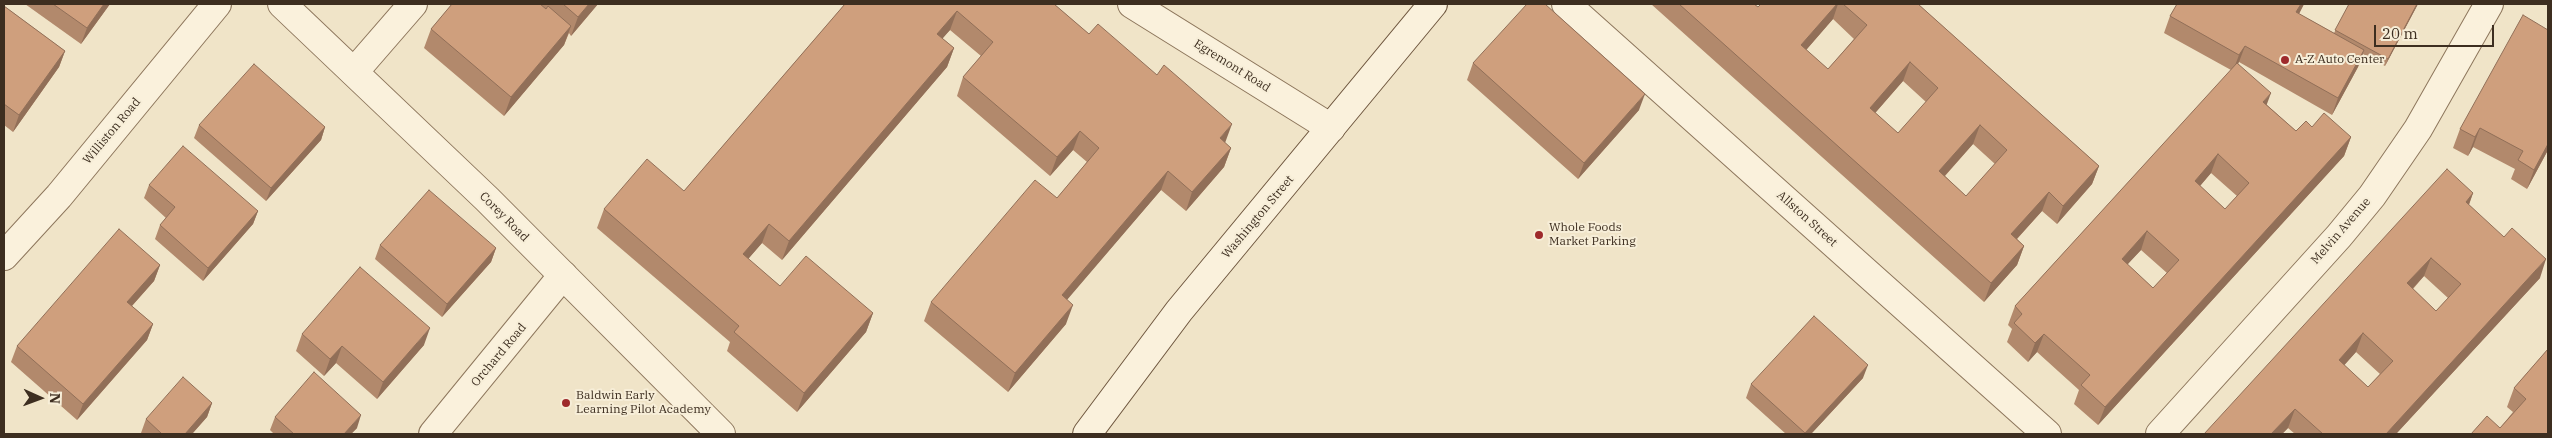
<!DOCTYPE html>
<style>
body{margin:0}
#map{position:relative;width:2552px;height:438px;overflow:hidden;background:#f0e4c8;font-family:"IBM Plex Serif",serif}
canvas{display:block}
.frame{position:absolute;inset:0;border:5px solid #3d2e20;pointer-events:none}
.north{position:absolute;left:15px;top:373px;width:50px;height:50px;-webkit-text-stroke:4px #f7eed8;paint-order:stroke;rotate:92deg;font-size:14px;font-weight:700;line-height:20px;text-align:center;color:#3d2e20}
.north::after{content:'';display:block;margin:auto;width:18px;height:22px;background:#3d2e20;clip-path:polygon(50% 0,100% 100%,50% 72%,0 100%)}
.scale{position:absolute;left:2374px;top:25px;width:120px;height:22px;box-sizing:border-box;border:2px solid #3d2e20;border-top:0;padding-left:6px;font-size:15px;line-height:18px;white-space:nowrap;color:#3d2e20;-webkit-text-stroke:4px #f7eed8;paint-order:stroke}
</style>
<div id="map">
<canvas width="2552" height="438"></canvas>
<div class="frame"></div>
<div class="north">N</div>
<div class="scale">20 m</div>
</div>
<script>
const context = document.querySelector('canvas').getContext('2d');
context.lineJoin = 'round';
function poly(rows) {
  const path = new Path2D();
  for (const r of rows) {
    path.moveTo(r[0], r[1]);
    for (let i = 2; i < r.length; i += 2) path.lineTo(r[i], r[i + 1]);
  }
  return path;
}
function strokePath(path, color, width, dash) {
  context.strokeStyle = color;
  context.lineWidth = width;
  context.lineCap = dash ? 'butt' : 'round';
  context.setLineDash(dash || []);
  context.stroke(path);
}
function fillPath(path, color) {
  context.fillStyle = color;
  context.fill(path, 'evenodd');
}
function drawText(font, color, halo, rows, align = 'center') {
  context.font = font + ' "IBM Plex Serif",serif';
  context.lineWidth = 4;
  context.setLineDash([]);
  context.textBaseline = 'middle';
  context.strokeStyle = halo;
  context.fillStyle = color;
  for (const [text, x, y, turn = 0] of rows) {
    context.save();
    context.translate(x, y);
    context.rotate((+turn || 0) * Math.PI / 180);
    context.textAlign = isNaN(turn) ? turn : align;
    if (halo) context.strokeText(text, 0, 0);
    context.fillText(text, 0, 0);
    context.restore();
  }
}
const minor = poly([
 [1132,4,1331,128],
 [354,72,413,4],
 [4,256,59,196,217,4],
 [433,434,563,275],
 [2160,434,2339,236,2372,196,2418,129,2489,4]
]);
const tertiary = poly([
 [282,4,487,199,721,434],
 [1566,4,2047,434]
]);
const secondary = poly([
 [1087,434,1179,311,1433,4]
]);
const wall = poly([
 [25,4,110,4,81,44],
 [452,4,598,4,571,36,569,33,564,45,504,116,424,48,431,29],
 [845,4,1054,4,1089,34,1231,148,1224,167,1186,211,1161,190,1067,299,1066,324,1008,392,924,321,931,302,1057,198,1087,162,1073,150,1050,176,957,96,963,77,981,56,950,30,942,38,954,48,947,67,782,260,762,243,748,259,780,286,873,313,866,332,797,412,727,351,730,342,597,228,604,209,684,191],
 [1651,4,1754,4,1758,7,1761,4,1918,4,2099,166,2092,184,2057,224,2042,211,2017,239,2024,246,2017,265,1984,302],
 [1833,19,1854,39,1828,69,1806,50],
 [1903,81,1926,102,1898,133,1875,113],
 [1973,144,1995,164,1966,196,1945,176],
 [2177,4,2304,4,2299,14,2334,33,2349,4,2418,4,2385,66,2363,54,2358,67,2332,115,2239,62,2238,63,2267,105,2296,131,2312,127,2351,137,2344,156,2098,425,2074,404,2079,390,2037,352,2028,362,2007,342,2012,329,2008,325,2015,306,2231,70,2164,33,2170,16],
 [2211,173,2237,196,2225,209,2200,186],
 [2141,250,2167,273,2153,288,2127,264],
 [4,6,65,51,59,67,13,132,4,125],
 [2548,30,2548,150,2527,189,2511,179,2515,169,2473,147,2468,156,2453,148,2460,129],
 [1473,63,1639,110,1578,179,1467,80],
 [199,125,325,127,321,140,266,201,194,138],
 [149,185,258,211,253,224,203,281,155,239,160,225,166,218,144,198],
 [2473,193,2469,205,2540,278,2396,434,2295,434,2288,428,2282,434,2204,434],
 [2424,276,2448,298,2436,311,2413,289],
 [2356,352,2380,374,2368,387,2344,365],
 [380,245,496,248,491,262,442,317,375,259],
 [160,265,154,281,132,306,153,324,147,340,77,420,11,362,17,346],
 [302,334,424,345,377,399,336,363,324,376,296,351],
 [2548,349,2548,434,2500,428,2513,412,2507,407,2514,388],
 [1863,378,1811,434,1786,434,1746,398,1751,384],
 [212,403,207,417,192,434,142,434,141,433,146,419],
 [275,417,357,428,351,434,274,434,270,430]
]);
const shadedWall = poly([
 [104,4,110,4,81,44,87,28],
 [589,4,598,4,571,36,578,17],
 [1837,4,1838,4,1833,19,1794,64,1801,45],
 [2301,4,2304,4,2291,29,2296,12],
 [2417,4,2418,4,2385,66,2388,59],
 [957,11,950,30,930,53,937,34],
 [571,26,564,45,504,116,511,97],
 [2245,46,2239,62,2233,71,2239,55],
 [954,48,947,67,782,260,789,241],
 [2364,50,2358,67,2332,115,2338,98],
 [65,51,59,67,13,132,19,115],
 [1910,62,1903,81,1863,127,1870,108],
 [2271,93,2264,112,2263,102],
 [1645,94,1639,110,1578,179,1584,163],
 [1232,124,1225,143,1220,138],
 [1980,125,1973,144,1932,190,1939,171],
 [325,127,321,140,266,201,271,188],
 [2480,128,2473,147,2468,156,2475,137],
 [1080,131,1073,150,1050,176,1057,157],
 [2351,137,2344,156,2098,425,2105,407],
 [2548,144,2548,150,2527,189,2534,170],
 [1231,148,1224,167,1186,211,1192,192],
 [2218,154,2211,173,2188,200,2195,181],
 [2099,166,2092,184,2057,224,2063,206],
 [1168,171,1161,190,1055,314,1062,295],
 [2049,192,2042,211,2004,253,2011,234],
 [2473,193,2466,212,2466,202],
 [258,211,253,224,203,281,208,268],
 [769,224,762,243,736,273,743,254],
 [2147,231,2141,250,2115,278,2122,259],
 [2024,246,2017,265,1984,302,1991,283],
 [496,248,491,262,442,317,447,304],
 [2431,258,2424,276,2400,302,2407,283],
 [2546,259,2540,278,2396,434,2386,434],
 [160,265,154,281,121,318,127,302],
 [1073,305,1066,324,1008,392,1015,373],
 [873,313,866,332,797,412,804,393],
 [153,324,147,340,77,420,83,404],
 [430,328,424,345,377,399,383,382],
 [2363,333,2356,352,2332,379,2339,360],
 [2044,334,2037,352,2028,362,2035,343],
 [342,346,336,363,324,376,330,359],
 [1868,365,1863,378,1811,434,1804,434],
 [212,403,207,417,192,434,185,434],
 [2295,409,2288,428,2282,434,2271,434],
 [361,415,357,428,351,434,344,434]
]);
const building = poly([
 [53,4,104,4,87,28,53,4],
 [452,4,540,4,546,9,548,6,571,26,511,97,431,29,452,4],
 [563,4,589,4,578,17,563,4],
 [845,4,1054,4,1089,34,1098,24,1157,75,1164,65,1232,124,1220,138,1231,148,1192,192,1168,171,1062,295,1073,305,1015,373,931,302,1035,180,1057,198,1099,148,1080,131,1057,157,963,77,993,42,957,11,937,34,954,48,789,241,769,224,743,254,780,286,806,256,873,313,804,393,734,332,739,326,604,209,647,159,684,191,845,4],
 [1527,4,1545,4,1645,94,1584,163,1473,63,1527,4],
 [1679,4,1754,4,1758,7,1761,4,1837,4,1801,45,1828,69,1867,25,1843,4,1918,4,2099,166,2063,206,2049,192,2011,234,2024,246,1991,283,1679,4],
 [1910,62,1938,88,1898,133,1870,108,1910,62],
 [1980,125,2007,150,1966,196,1939,171,1980,125],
 [2177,4,2301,4,2296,12,2364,50,2338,98,2245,46,2239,55,2170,16,2177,4],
 [2349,4,2417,4,2388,59,2335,30,2349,4],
 [4,6,65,51,19,115,4,104,4,6],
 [2523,15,2548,30,2548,144,2534,170,2518,160,2523,151,2480,128,2475,137,2460,129,2523,15],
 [2237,63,2271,93,2263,102,2296,131,2306,121,2312,127,2324,113,2351,137,2105,407,2081,385,2090,375,2044,334,2035,343,2014,323,2022,314,2015,306,2237,63],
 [2218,154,2249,183,2225,209,2195,181,2218,154],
 [2147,231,2179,260,2153,288,2122,259,2147,231],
 [254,64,325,127,271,188,199,125,254,64],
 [183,146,258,211,208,268,160,225,175,207,149,185,183,146],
 [2447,169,2473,193,2466,202,2504,237,2512,228,2546,259,2386,434,2323,434,2295,409,2271,434,2204,434,2447,169],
 [2431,258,2461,284,2436,311,2407,283,2431,258],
 [2363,333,2393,361,2368,387,2339,360,2363,333],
 [429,190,496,248,447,304,380,245,429,190],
 [119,229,160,265,127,302,153,324,83,404,17,346,119,229],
 [360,267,430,328,383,382,342,346,330,359,302,334,360,267],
 [1814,316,1868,365,1805,433,1751,384,1814,316],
 [2548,349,2548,434,2471,434,2487,416,2500,428,2526,399,2514,388,2548,349],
 [314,372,361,415,344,434,294,434,275,417,314,372],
 [183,377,212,403,185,434,162,434,146,419,183,377]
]);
const markers = [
 [2285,60,5,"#9e2a2b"],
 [1539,235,5,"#9e2a2b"],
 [566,403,5,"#9e2a2b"]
];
const poiNames = [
 ["A-Z Auto Center",2295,60],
 ["Whole Foods",1549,228],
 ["Market Parking",1549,242],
 ["Baldwin Early",576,396],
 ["Learning Pilot Academy",576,410]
];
const streetNames = [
 ["Egremont Road",1232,66,32],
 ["Williston Road",112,131,-50],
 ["Corey Road",504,217,45],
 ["Washington Street",1258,217,-50],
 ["Allston Street",1807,219,42],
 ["Melvin Avenue",2341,231,-49],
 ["Orchard Road",499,355,-50]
];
strokePath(minor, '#8d765c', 30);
strokePath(tertiary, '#8d765c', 30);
strokePath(secondary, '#6f573f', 30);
strokePath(minor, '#faf1dc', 28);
strokePath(tertiary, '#faf1dc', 28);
strokePath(secondary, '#faf1dc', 28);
fillPath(wall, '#b2896c');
fillPath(shadedWall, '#916f58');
fillPath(building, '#cf9f7d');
strokePath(building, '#916f58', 1);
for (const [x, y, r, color] of markers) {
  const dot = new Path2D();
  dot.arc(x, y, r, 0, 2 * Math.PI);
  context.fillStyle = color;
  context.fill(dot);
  strokePath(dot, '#f7eed8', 2);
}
drawText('12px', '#3d2e20', '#f7eed8', poiNames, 'left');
drawText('12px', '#3d2e20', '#f7eed8', streetNames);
</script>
